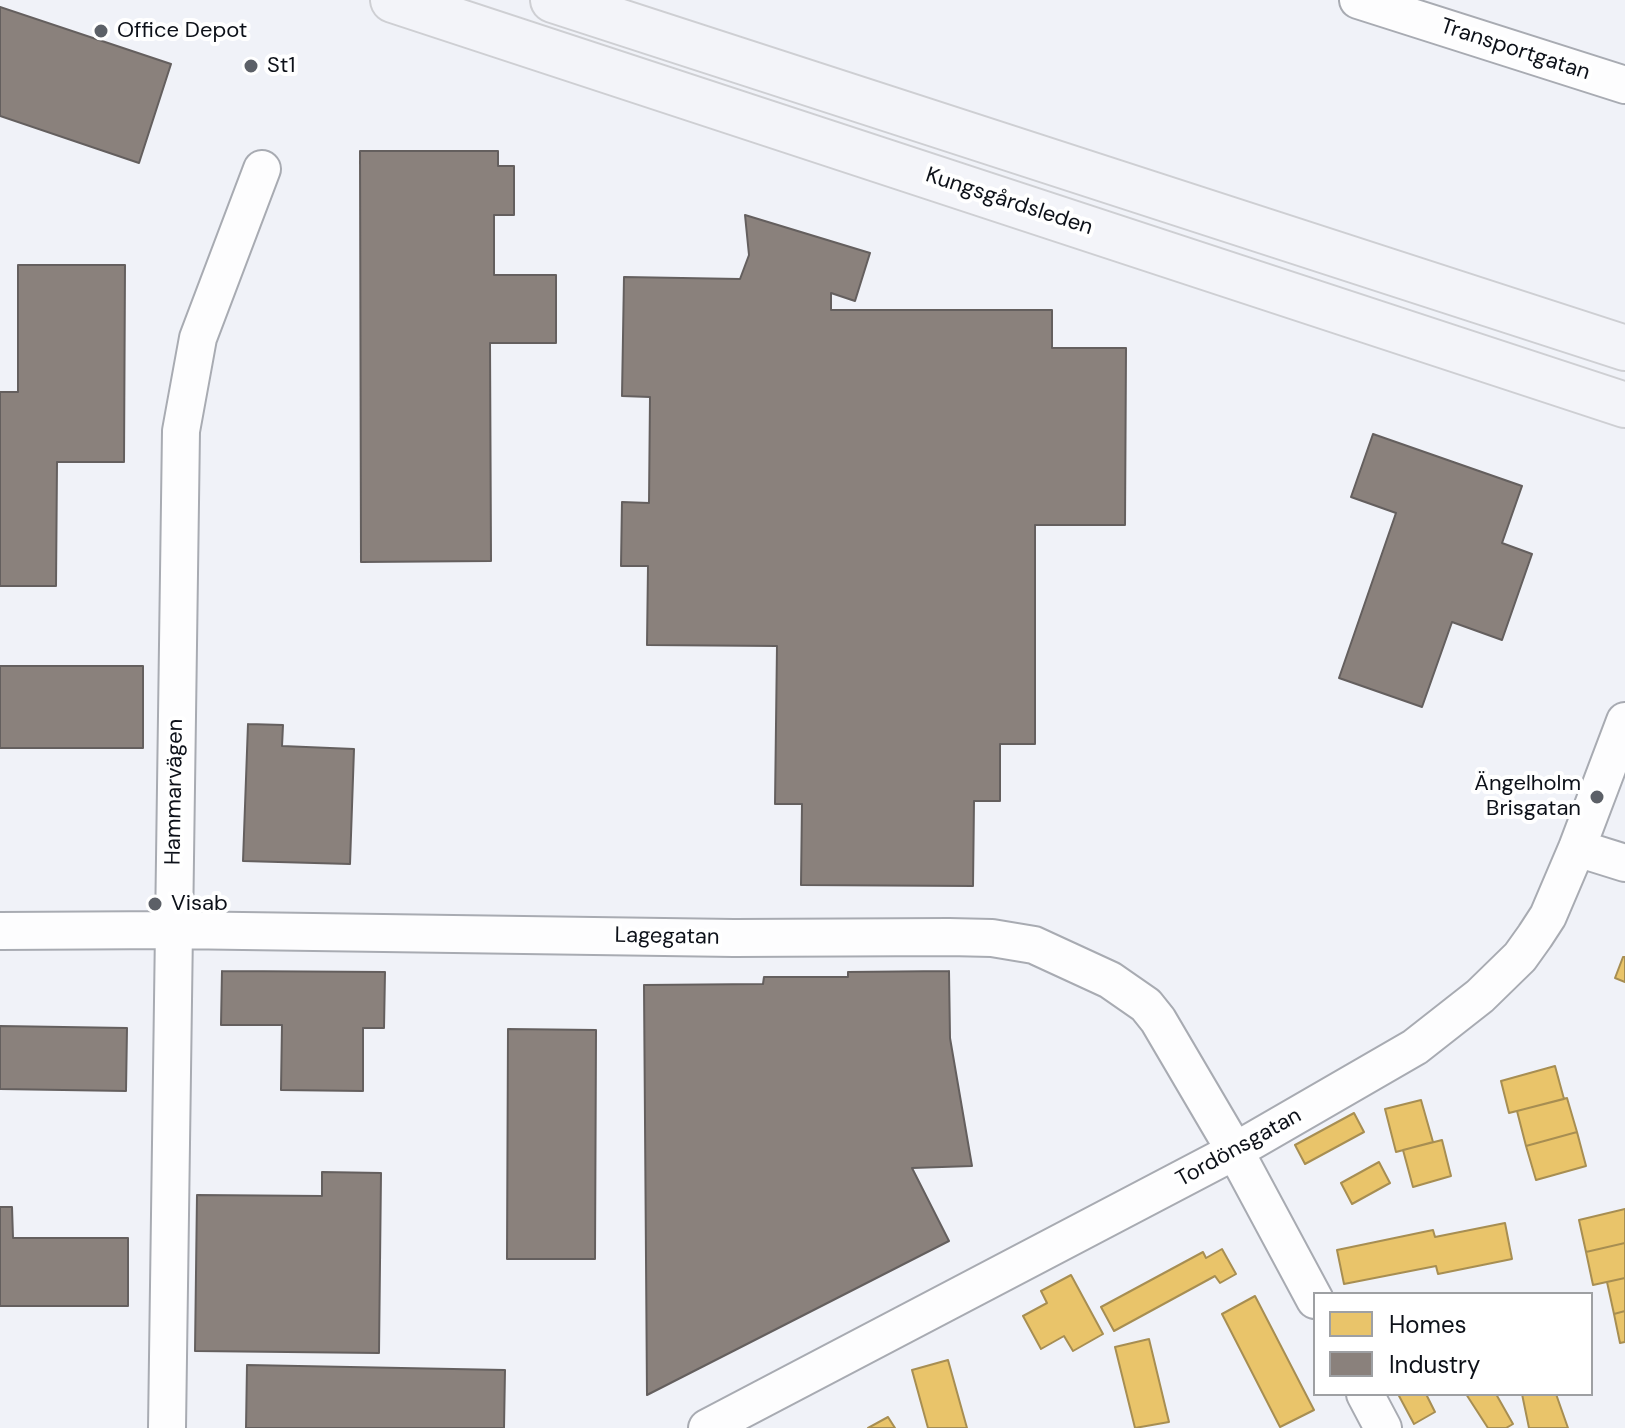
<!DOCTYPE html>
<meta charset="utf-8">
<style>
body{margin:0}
#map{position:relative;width:1625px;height:1428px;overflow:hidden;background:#f0f2f8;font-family:"DM Sans",sans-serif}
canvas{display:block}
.legend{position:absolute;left:1313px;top:1292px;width:280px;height:104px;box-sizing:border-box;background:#fff;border:2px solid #9ea0a3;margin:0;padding:10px 14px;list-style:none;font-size:24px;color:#0d1119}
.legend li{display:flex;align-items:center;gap:16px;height:40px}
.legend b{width:40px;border:2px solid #9ea0a3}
</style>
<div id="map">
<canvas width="1625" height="1428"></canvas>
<ul class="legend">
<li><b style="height:22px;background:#e9c46a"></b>Homes</li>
<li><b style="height:22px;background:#8a817c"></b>Industry</li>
</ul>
</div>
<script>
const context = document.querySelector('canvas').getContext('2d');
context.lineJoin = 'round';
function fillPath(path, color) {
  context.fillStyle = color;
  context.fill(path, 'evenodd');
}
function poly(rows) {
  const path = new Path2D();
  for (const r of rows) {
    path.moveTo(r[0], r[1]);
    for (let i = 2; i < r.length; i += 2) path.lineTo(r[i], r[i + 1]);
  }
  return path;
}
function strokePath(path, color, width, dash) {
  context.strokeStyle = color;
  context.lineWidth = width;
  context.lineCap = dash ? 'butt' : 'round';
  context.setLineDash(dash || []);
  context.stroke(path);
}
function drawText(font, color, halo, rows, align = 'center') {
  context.font = font + ' "DM Sans",sans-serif';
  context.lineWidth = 8;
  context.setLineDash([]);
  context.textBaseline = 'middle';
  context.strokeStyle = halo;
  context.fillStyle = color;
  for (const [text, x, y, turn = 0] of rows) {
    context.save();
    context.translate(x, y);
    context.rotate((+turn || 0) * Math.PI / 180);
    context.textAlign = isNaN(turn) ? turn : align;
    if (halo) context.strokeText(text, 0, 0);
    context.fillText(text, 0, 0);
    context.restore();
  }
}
const homes = poly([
 [1623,957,1625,957,1625,982,1615,978,1623,957],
 [1555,1066,1564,1099,1509,1113,1501,1081,1555,1066],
 [1567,1098,1577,1132,1526,1146,1517,1111,1567,1098],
 [1421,1100,1433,1142,1396,1152,1385,1109,1421,1100],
 [1354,1113,1364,1132,1305,1164,1295,1145,1354,1113],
 [1577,1132,1586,1166,1536,1180,1526,1146,1577,1132],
 [1442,1140,1451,1176,1413,1187,1403,1150,1442,1140],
 [1379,1162,1390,1183,1352,1204,1341,1183,1379,1162],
 [1625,1209,1625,1243,1586,1252,1579,1220,1625,1209],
 [1505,1223,1512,1259,1438,1274,1436,1266,1344,1284,1337,1250,1433,1230,1435,1237,1505,1223],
 [1625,1243,1625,1278,1593,1285,1586,1252,1625,1243],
 [1222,1249,1236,1274,1220,1283,1215,1276,1114,1331,1101,1307,1203,1252,1206,1258,1222,1249],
 [1071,1275,1103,1334,1073,1351,1064,1336,1041,1349,1023,1316,1047,1303,1041,1291,1071,1275],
 [1625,1278,1625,1311,1614,1314,1607,1282,1625,1278],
 [1255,1296,1314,1410,1280,1427,1222,1314,1255,1296],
 [1625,1311,1625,1342,1620,1343,1614,1314,1625,1311],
 [1149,1339,1169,1422,1135,1428,1115,1347,1149,1339],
 [948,1360,967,1428,928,1428,912,1370,948,1360],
 [1398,1394,1426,1394,1435,1412,1414,1424,1398,1394],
 [1466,1394,1496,1394,1513,1424,1506,1428,1488,1428,1466,1394],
 [1522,1394,1556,1394,1568,1428,1529,1428,1522,1394],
 [888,1417,895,1428,868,1428,888,1417]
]);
const industry = poly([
 [0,7,171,64,139,163,0,116,0,7],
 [360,151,498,151,498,166,514,166,514,215,494,215,494,275,556,275,556,343,490,343,491,561,361,562,360,151],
 [745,215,870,253,855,301,831,293,831,310,1052,310,1052,348,1126,348,1125,525,1035,525,1035,744,1000,744,1000,801,974,801,973,886,801,885,802,804,775,804,777,646,647,645,648,566,621,566,622,502,649,503,650,397,622,396,624,277,740,279,749,255,745,215],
 [18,265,125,265,124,462,57,462,56,586,0,586,0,392,18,392,18,265],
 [1373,434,1522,486,1502,543,1532,554,1502,640,1452,622,1422,707,1339,678,1396,513,1351,497,1373,434],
 [0,666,143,666,143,748,0,748,0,666],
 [248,724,283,725,282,746,354,749,350,864,243,861,248,724],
 [222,971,385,972,384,1028,363,1028,363,1091,281,1090,282,1025,221,1025,222,971],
 [949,971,950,1038,972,1166,912,1168,949,1241,647,1395,644,985,763,984,764,977,848,977,848,972,949,971],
 [0,1026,127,1028,126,1091,0,1089,0,1026],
 [508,1029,596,1030,595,1259,507,1259,508,1029],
 [322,1172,381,1173,379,1353,195,1351,197,1195,322,1196,322,1172],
 [0,1207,12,1207,13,1238,128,1238,128,1306,0,1306,0,1207],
 [247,1365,505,1370,504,1428,246,1428,247,1365]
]);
const minor = poly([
 [1358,0,1625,85],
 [1577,848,1625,863],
 [0,931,173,930,734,938,949,937,992,938,1034,945,1110,980,1146,1005,1158,1020,1235,1151,1315,1300],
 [1365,1394,1383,1428],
 [167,1428,181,431,198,338,262,169],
 [707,1428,1235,1151,1415,1047,1480,996,1520,957,1535,936,1548,916,1577,848,1625,721]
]);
const major = poly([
 [393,0,1625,405],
 [553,0,1625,348]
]);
const markers = [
 [101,31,8,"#5c6067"],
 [251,66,8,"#5c6067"],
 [1597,797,8,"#5c6067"],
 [155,904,8,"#5c6067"]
];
const poiNames = [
 ["Office Depot",117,31],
 ["St1",267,66],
 ["Ängelholm",1581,784,"right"],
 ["Brisgatan",1581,809,"right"],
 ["Visab",171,904]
];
const streetNames = [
 ["Transportgatan",1515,50,18],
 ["Kungsgårdsleden",1009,202,18],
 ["Hammarvägen",175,792,-89],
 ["Lagegatan",667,937,1],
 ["Tordönsgatan",1239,1148,-29]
];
fillPath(homes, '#e9c46a');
strokePath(homes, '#a78e52', 2);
fillPath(industry, '#8a817c');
strokePath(industry, '#645f5e', 2);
strokePath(minor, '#a8abb2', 40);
strokePath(major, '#cecfd3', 48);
strokePath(minor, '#fdfdfe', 36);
strokePath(major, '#f3f4f9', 44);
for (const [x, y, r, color] of markers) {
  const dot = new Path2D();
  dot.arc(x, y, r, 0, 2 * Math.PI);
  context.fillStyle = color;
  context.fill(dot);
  strokePath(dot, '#fff', 3);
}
drawText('22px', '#0d1119', '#fff', poiNames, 'left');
drawText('22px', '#0d1119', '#fff', streetNames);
</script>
